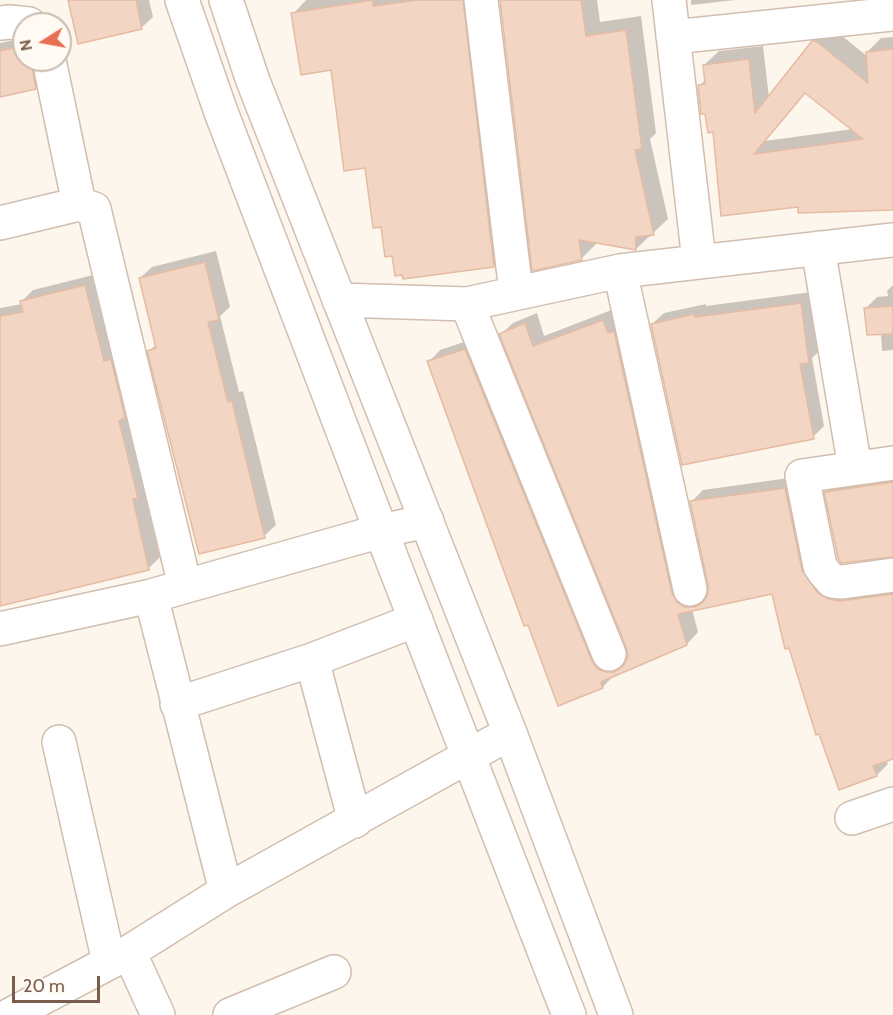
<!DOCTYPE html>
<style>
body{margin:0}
#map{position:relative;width:893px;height:1015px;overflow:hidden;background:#fdf6ec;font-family:Cabin,sans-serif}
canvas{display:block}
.north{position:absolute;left:12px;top:12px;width:60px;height:60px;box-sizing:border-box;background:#fffaf3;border:2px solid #cabbb1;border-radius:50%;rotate:259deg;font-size:16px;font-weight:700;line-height:24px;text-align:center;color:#7a5c4d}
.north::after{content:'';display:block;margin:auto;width:21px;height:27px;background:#e76f51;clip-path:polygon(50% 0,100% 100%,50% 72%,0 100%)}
.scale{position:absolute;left:12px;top:976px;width:88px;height:27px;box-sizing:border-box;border:3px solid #7a5c4d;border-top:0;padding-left:8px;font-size:18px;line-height:21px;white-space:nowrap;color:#7a5c4d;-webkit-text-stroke:4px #fffaf3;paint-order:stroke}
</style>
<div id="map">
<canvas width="893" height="1015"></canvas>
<div class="north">N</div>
<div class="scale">20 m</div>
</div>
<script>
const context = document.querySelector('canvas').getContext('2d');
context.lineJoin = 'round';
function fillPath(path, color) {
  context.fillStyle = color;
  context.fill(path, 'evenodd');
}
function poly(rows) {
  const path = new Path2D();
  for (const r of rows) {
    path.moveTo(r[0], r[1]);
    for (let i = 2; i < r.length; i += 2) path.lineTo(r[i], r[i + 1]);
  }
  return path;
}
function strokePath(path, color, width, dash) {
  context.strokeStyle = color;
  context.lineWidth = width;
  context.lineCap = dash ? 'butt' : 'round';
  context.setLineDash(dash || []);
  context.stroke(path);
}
const shadow = poly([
 [70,0,149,0,153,17,141,28],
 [306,0,483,0,513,247,493,266,394,255,382,226,367,166,332,68,293,14],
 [501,0,597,0,600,22,641,16,656,133,650,139,668,219,636,249,595,241,596,244,581,259],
 [691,0,735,0,691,5],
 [831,27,868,57,867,52,881,38,893,37,893,199,799,205,715,130,699,86,706,79,704,65,719,51,763,46,769,98,813,42,827,28],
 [806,92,853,129,765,141],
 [24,38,24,60,43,60,47,76,35,88,0,96,0,43],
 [216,251,230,307,220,316,239,392,243,391,276,525,264,536,149,351,157,344,140,278,152,267],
 [97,274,149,485,144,490,160,557,149,568,0,605,0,308,22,304,22,301,33,290],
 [893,285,893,350,882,351,881,333,866,308,877,297,888,296,887,291],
 [812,292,820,350,812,358,824,426,813,437,652,324,664,313,706,304,706,306],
 [614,309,697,596,709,595,710,585,691,502,703,490,796,477,813,558,893,585,893,757,886,760,888,764,877,775,790,646,773,592,692,609,698,632,687,644,614,675,603,687,559,705,429,362,440,350,476,338,618,662,627,661,628,647,501,334,513,323,537,313,544,336],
 [893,473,893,555,826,492,837,481]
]);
const building = poly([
 [68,0,136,0,142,29,78,44,68,0],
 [373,0,373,6,417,0,463,0,494,267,403,279,402,275,395,276,392,256,385,257,381,227,373,228,365,168,344,171,331,70,301,75,291,13,373,0],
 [500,0,581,0,586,36,626,30,642,149,635,150,654,235,636,237,636,250,579,240,582,260,532,271,500,0],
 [812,41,816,41,868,83,866,52,893,49,893,210,798,213,798,207,721,216,713,132,708,133,705,114,701,114,698,85,705,84,703,65,749,59,755,113,812,41],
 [805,93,863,139,754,154,805,93],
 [24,46,24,60,31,60,36,89,0,97,0,51,24,46],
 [205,262,219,320,208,322,228,402,232,401,265,538,199,554,147,351,156,348,139,278,205,262],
 [85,285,104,361,111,359,125,417,119,421,138,498,133,499,149,570,0,606,0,316,23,312,20,301,85,285],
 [801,303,809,363,800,364,814,439,682,465,651,324,694,314,695,317,801,303],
 [893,306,893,334,867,335,864,308,893,306],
 [603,320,608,333,614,331,672,593,677,602,685,607,695,607,703,602,708,594,708,585,690,501,785,488,802,570,818,593,829,599,840,601,893,594,893,759,873,766,877,776,839,790,819,734,816,735,789,648,785,649,772,594,678,614,687,645,601,682,603,688,558,706,528,625,524,626,427,361,465,349,592,661,598,669,606,672,615,672,624,665,628,656,626,647,499,334,525,323,533,346,603,320],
 [893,482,893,557,841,563,838,558,824,492,893,482]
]);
const minor = poly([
 [481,0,516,292],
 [669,0,699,261],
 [0,23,9,22,29,24],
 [673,37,893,14],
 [49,60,79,204],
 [0,223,79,204,94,209,185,586],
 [818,248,855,468],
 [620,271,690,589],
 [339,300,467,304,620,271,893,240],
 [467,304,609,654],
 [893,463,802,476,820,566,825,573,832,581,842,582,893,575],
 [151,596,226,891],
 [0,629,151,596,381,531,427,521],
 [312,660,355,821],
 [177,704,312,660,416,620],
 [59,742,109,962],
 [852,818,893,804],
 [129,952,158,1015],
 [10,1015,129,952,226,891,510,733],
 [230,1015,334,972]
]);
const tertiary = poly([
 [182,0,221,112,381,531,569,1015],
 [226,0,253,81,510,733,616,1015]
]);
fillPath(shadow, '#0003');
fillPath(building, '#f3d5c3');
strokePath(building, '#e6bba3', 1.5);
strokePath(minor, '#d1beb0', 36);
strokePath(tertiary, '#d1beb0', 36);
strokePath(minor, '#fff', 33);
strokePath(tertiary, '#fff', 33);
</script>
